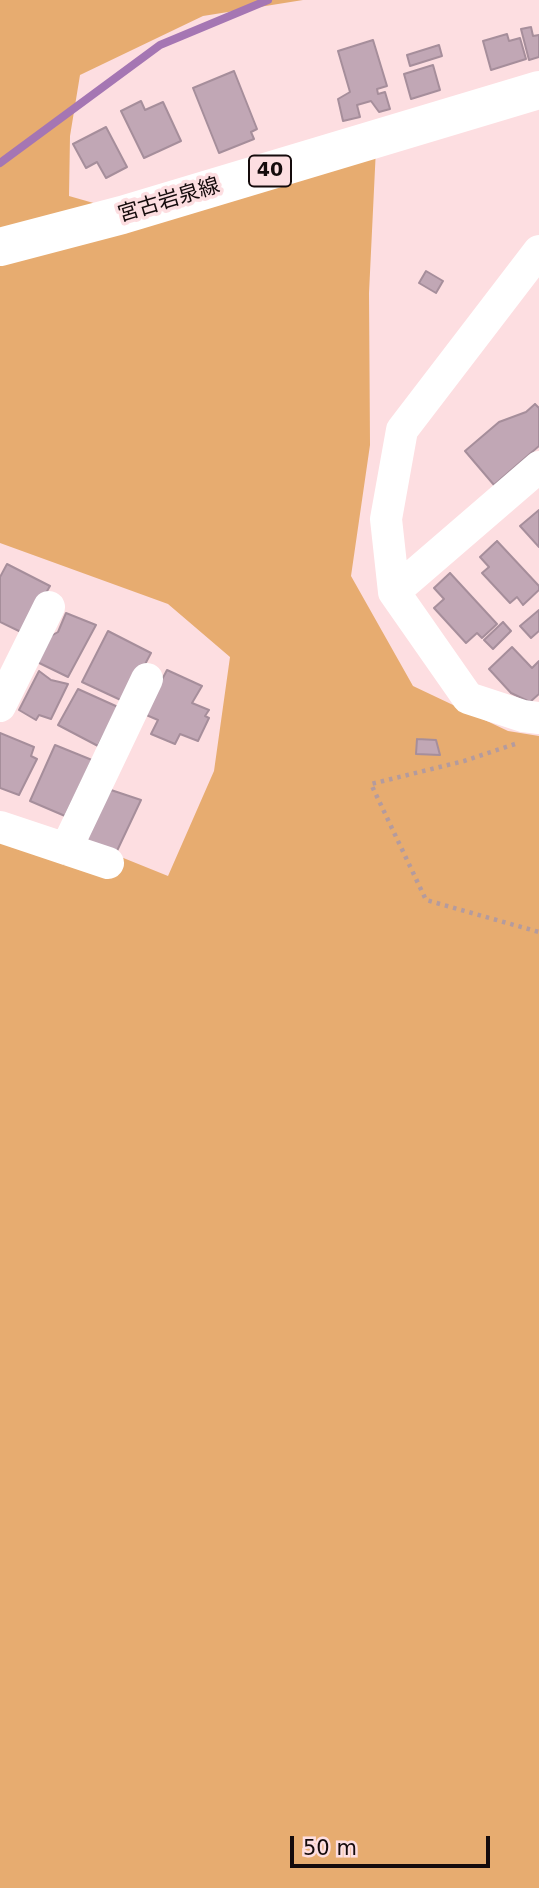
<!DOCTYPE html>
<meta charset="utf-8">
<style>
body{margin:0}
#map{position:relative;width:539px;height:1888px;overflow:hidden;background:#fddee1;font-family:"DejaVu Sans",sans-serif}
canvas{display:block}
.scale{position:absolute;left:290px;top:1836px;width:200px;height:32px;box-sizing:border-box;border:4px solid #150b0c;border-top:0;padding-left:9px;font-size:21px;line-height:24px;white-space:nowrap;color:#150b0c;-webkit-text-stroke:5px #fddee1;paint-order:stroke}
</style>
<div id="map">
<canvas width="539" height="1888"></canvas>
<div class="scale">50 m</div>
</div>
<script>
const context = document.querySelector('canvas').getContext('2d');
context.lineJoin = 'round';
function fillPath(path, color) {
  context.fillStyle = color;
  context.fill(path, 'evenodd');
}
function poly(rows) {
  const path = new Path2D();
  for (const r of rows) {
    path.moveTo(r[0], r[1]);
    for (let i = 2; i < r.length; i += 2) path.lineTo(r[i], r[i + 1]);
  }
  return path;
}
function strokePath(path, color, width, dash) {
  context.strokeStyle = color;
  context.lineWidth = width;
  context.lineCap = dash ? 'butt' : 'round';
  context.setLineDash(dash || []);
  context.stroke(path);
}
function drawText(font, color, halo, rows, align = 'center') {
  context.font = font + ' "DejaVu Sans","Noto Sans JP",sans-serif';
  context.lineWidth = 7;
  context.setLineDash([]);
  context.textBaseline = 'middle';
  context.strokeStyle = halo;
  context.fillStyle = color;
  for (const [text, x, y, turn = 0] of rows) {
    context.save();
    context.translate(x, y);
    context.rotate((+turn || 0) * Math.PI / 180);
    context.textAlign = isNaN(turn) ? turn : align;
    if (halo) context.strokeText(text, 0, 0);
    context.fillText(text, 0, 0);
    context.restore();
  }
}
const forest = poly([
 [0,0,303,0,203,16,80,75,70,136,69,196,153,220,376,148,369,293,370,445,351,576,413,686,508,731,539,736,539,1888,0,1888,0,813,59,832,168,876,214,771,230,657,168,604,0,543]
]);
const stream = poly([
 [0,163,160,45,268,0]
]);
const building = poly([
 [531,27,533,36,539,35,539,57,529,60,521,29,531,27],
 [507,34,509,41,520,38,526,59,491,70,483,41,507,34],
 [373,40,387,86,377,89,378,94,385,92,390,109,379,112,371,101,357,105,360,117,343,121,338,99,350,92,338,51,373,40],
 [439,45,442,56,410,66,407,55,439,45],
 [433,65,440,90,411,99,404,74,433,65],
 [234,71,257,129,251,132,254,139,219,153,193,88,234,71],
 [141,101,145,110,163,102,181,141,144,158,121,111,141,101],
 [106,127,127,167,106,178,97,162,86,168,73,144,106,127],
 [426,271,443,281,436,293,419,283,426,271],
 [535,404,539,408,539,446,494,485,465,451,499,422,526,412,535,404],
 [539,510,539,547,520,526,539,510],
 [497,541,539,586,539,590,523,605,517,597,510,603,482,573,489,567,480,557,497,541],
 [7,564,50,586,23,633,0,622,0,577,7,564],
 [450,573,497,624,482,638,477,633,466,643,434,608,444,599,434,588,450,573],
 [539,610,539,631,531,638,520,626,539,610],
 [66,613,96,625,68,677,31,659,49,637,58,632,66,613],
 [503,622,511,631,493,649,484,640,503,622],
 [108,631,151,653,125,702,82,682,108,631],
 [512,647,532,668,539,661,539,694,530,702,511,693,489,669,512,647],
 [167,670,202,686,192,703,209,710,205,716,209,718,198,741,180,734,175,744,151,734,158,720,144,714,167,670],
 [39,671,51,680,68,684,51,719,39,715,36,720,19,710,39,671],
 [78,689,118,707,98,746,58,725,78,689],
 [0,733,34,747,31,756,37,759,19,795,0,788,0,733],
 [417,739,436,740,440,755,416,754,417,739],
 [55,745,92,760,65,816,30,801,55,745],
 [111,790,141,800,116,853,82,841,111,790]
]);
const path = poly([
 [515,744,464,761,371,784,426,900,539,932]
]);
const minor = poly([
 [539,251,402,430,386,519,394,592,468,698,523,716,539,718],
 [394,592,539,467],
 [0,706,49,607],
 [0,827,108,863],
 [66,849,147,679]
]);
const primary = poly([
 [0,247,122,215,539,90]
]);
const shields = [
 [270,171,42]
];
const shieldNames = [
 ["40",270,171]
];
const streetNames = [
 ["宮古岩泉線",169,201,-17]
];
fillPath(forest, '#e7ac70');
strokePath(stream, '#a576b3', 8);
fillPath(building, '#c1a7b5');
strokePath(building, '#a68e9b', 2);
strokePath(path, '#b49b9e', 4.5, [3.5, 5]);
strokePath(minor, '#fff', 32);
strokePath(primary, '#fff', 38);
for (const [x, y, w] of shields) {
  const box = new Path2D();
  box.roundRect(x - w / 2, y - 15.5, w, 31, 5);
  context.fillStyle = '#fddee1';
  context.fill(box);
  strokePath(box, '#150b0c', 2);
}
drawText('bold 19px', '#150b0c', null, shieldNames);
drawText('21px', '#150b0c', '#fddee1', streetNames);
</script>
